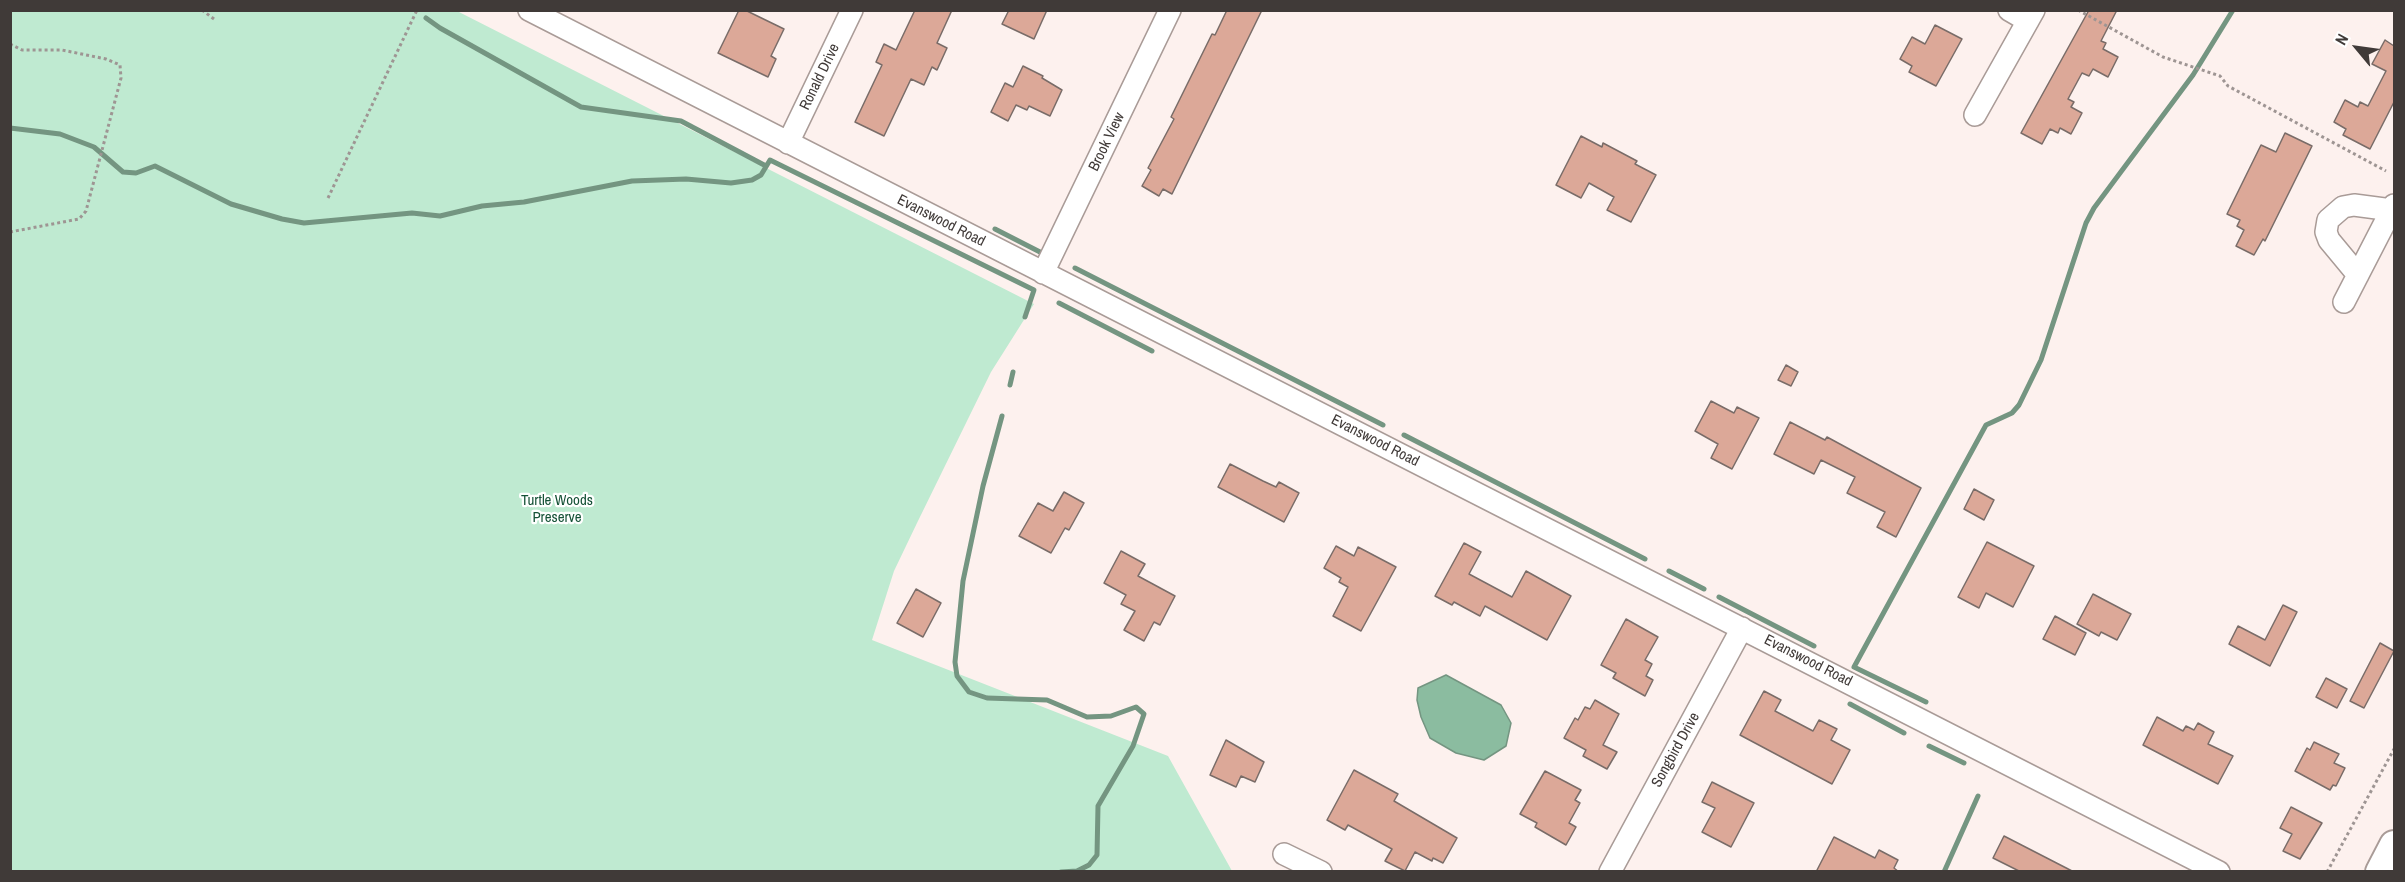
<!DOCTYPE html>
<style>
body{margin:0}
#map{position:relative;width:2405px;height:882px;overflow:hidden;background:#fdf1ee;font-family:"Archivo Narrow",sans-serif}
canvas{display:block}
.frame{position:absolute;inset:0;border:12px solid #403a38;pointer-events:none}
.north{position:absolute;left:2327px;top:18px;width:60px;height:60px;-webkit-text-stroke:4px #fff;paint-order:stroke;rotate:299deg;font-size:16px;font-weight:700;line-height:24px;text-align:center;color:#403a38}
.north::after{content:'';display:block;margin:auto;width:21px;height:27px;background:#403a38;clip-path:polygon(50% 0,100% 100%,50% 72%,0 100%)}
</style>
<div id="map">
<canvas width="2405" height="882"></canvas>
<div class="frame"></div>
<div class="north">N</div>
</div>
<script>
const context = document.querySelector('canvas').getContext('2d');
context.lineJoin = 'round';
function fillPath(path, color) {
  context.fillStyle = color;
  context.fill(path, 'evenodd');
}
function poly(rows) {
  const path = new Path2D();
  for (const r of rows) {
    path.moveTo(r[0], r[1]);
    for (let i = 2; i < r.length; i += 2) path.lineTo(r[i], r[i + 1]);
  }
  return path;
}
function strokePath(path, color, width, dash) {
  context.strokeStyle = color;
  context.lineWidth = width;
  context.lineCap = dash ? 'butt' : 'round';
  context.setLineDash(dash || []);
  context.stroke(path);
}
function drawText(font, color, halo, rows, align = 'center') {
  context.font = font + ' "Archivo Narrow",sans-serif';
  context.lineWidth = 4.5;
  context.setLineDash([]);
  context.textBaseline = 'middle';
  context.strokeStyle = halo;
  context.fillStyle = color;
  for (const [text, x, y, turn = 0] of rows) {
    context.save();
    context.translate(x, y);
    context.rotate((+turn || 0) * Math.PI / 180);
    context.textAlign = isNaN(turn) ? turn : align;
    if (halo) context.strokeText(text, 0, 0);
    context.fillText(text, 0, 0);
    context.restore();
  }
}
const green = poly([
 [10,11,457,11,1034,304,991,372,917,523,894,571,872,640,1168,756,1232,871,11,871]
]);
const water = poly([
 [1446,675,1501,705,1511,723,1506,746,1484,760,1456,753,1430,738,1421,717,1417,700,1418,688,1446,675]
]);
const stream = poly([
 [426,18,440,28,581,107,681,121,766,166],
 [10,128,60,134,94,147,123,172,136,173,155,166,231,204,282,219,304,223,412,213,440,216,482,206,524,202,632,181,686,179,731,183,752,180,761,175,770,160,1034,290,1025,317],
 [995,229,1040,252],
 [1075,268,1383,425],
 [1059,303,1152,351],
 [1010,385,1013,372],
 [1002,416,983,486,963,581,955,662,957,676,969,692,987,698,1047,700,1087,717,1111,716,1136,707,1144,714,1133,746,1098,806,1097,855,1089,865,1077,871,1061,872],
 [1404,435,1645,559],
 [1669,571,1704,589],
 [1719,597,1814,646],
 [1926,702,1854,667,1986,425,2012,413,2019,405,2041,360,2086,223,2094,208,2193,75,2233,10],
 [1850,704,1904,733],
 [1929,746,1964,763],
 [1944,872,1978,796]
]);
const building = poly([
 [739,10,745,10,784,29,771,56,776,59,768,77,718,53,739,10],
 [915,10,952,10,937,43,947,48,937,70,932,67,924,85,911,79,884,136,855,122,882,65,876,62,884,44,896,50,915,10],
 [1009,10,1047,10,1034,39,1002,24,1009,10],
 [1227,10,1262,10,1172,194,1163,189,1159,196,1142,186,1151,170,1148,168,1174,119,1171,117,1212,34,1215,35,1227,10],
 [2089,10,2117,10,2101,41,2106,43,2103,49,2118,57,2108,77,2093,69,2089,76,2082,73,2068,99,2074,102,2071,107,2082,113,2071,134,2060,128,2058,133,2050,129,2042,144,2021,133,2089,10],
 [1935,25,1962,39,1936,86,1909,72,1912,66,1900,59,1912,37,1925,44,1935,25],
 [2385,40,2394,46,2394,102,2370,149,2343,135,2346,129,2334,122,2345,100,2358,107,2360,102,2368,106,2386,71,2372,64,2385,40],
 [1023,66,1043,76,1042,78,1062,90,1050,116,1029,106,1027,110,1016,105,1008,121,991,112,1005,83,1013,87,1023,66],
 [2285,133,2312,146,2265,241,2263,239,2254,255,2236,246,2244,230,2237,226,2240,220,2227,214,2261,145,2276,152,2285,133],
 [1581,136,1602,147,1603,143,1637,161,1635,164,1656,175,1631,222,1607,210,1614,197,1589,183,1581,198,1556,185,1581,136],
 [1786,365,1798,372,1791,386,1778,380,1786,365],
 [1711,401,1734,413,1737,407,1759,418,1732,469,1711,458,1718,444,1695,431,1711,401],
 [1790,422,1825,440,1827,437,1921,488,1896,537,1877,527,1885,512,1847,493,1855,477,1821,460,1814,474,1774,454,1790,422],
 [1230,464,1263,481,1276,487,1279,482,1299,493,1284,522,1218,487,1230,464],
 [1974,489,1994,500,1984,520,1964,509,1974,489],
 [1064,492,1084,503,1069,530,1065,528,1051,553,1019,536,1038,503,1053,511,1064,492],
 [1987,542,2034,566,2013,607,1986,593,1979,608,1958,597,1987,542],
 [1464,543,1481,552,1469,574,1512,597,1526,571,1571,596,1547,640,1485,606,1480,616,1454,602,1452,605,1435,596,1464,543],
 [1336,546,1354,556,1358,547,1396,567,1361,631,1333,616,1348,587,1339,582,1341,578,1324,568,1336,546],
 [1121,551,1145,564,1138,576,1175,596,1160,625,1154,622,1144,641,1124,630,1135,611,1121,604,1126,595,1104,583,1121,551],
 [916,589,941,603,923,637,897,623,916,589],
 [2093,594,2131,614,2117,640,2101,632,2099,636,2077,624,2093,594],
 [2283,605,2297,612,2270,666,2229,644,2238,626,2265,640,2283,605],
 [2055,616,2086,633,2075,655,2043,639,2055,616],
 [1626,619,1658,637,1645,660,1652,664,1646,676,1653,680,1645,696,1613,678,1616,673,1601,665,1626,619],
 [2380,643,2394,651,2364,708,2350,701,2380,643],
 [2326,678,2347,689,2337,708,2316,697,2326,678],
 [1764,691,1781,700,1775,711,1813,731,1819,720,1837,729,1831,740,1850,750,1832,784,1740,735,1764,691],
 [1595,700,1619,714,1603,745,1617,752,1607,769,1583,756,1586,750,1564,738,1575,718,1578,720,1585,707,1590,709,1595,700],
 [2157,717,2183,731,2186,726,2194,730,2198,723,2214,732,2208,744,2233,756,2218,784,2143,745,2157,717],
 [1226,740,1264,762,1255,782,1241,776,1236,787,1210,775,1226,740],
 [2314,742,2339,754,2334,763,2345,768,2336,786,2333,785,2330,790,2295,771,2307,748,2310,750,2314,742],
 [1354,770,1398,794,1394,801,1457,838,1443,863,1433,858,1432,861,1415,852,1405,871,1385,861,1392,849,1348,825,1345,830,1327,820,1354,770],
 [1545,771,1581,790,1575,800,1580,803,1569,823,1576,827,1566,845,1535,827,1537,823,1520,814,1545,771],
 [1712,782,1754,803,1731,847,1702,832,1715,808,1702,802,1712,782],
 [2291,807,2322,823,2300,859,2283,851,2292,834,2280,828,2291,807],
 [2004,836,2074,872,2021,872,1993,858,2004,836],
 [1834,837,1875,858,1879,850,1898,860,1894,868,1899,872,1816,872,1834,837]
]);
const path = poly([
 [202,10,214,19],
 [2078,10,2163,57,2220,76,2228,86,2386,171],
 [10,44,22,50,62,50,106,59,120,65,121,78,86,211,79,219,10,232],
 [328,198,417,10],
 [2327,872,2394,749]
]);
const minor = poly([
 [529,10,2219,872],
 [2009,10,2028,21],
 [1975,115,2034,10],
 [788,143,852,10],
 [1043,273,1170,10],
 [2358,275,2329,240,2326,232,2328,220,2343,207,2354,205,2392,210],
 [2344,302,2394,205],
 [1284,854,1321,872],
 [1610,872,1742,628]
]);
const secondary = poly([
 [2380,872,2394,845]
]);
const streetNames = [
 ["Ronald Drive",820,77,-64],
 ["Brook View",1107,142,-64],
 ["Evanswood Road",941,221,27],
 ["Evanswood Road",1375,441,27],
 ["Evanswood Road",1808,661,27],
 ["Songbird Drive",1676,750,-61]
];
const parkNames = [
 ["Turtle Woods",557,501],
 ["Preserve",557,518]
];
fillPath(green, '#bfead1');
fillPath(water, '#8bbca0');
strokePath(water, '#749581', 1.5);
strokePath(stream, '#749581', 5);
fillPath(building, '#dca898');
strokePath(building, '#796c68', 1.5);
strokePath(minor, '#a99b97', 24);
strokePath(secondary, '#a99b97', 32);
strokePath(path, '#9e9593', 3, [3, 3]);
strokePath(minor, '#fff', 21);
strokePath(secondary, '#fff', 28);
drawText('15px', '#403a38', '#fff', streetNames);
drawText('15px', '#165237', '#fff', parkNames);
</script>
